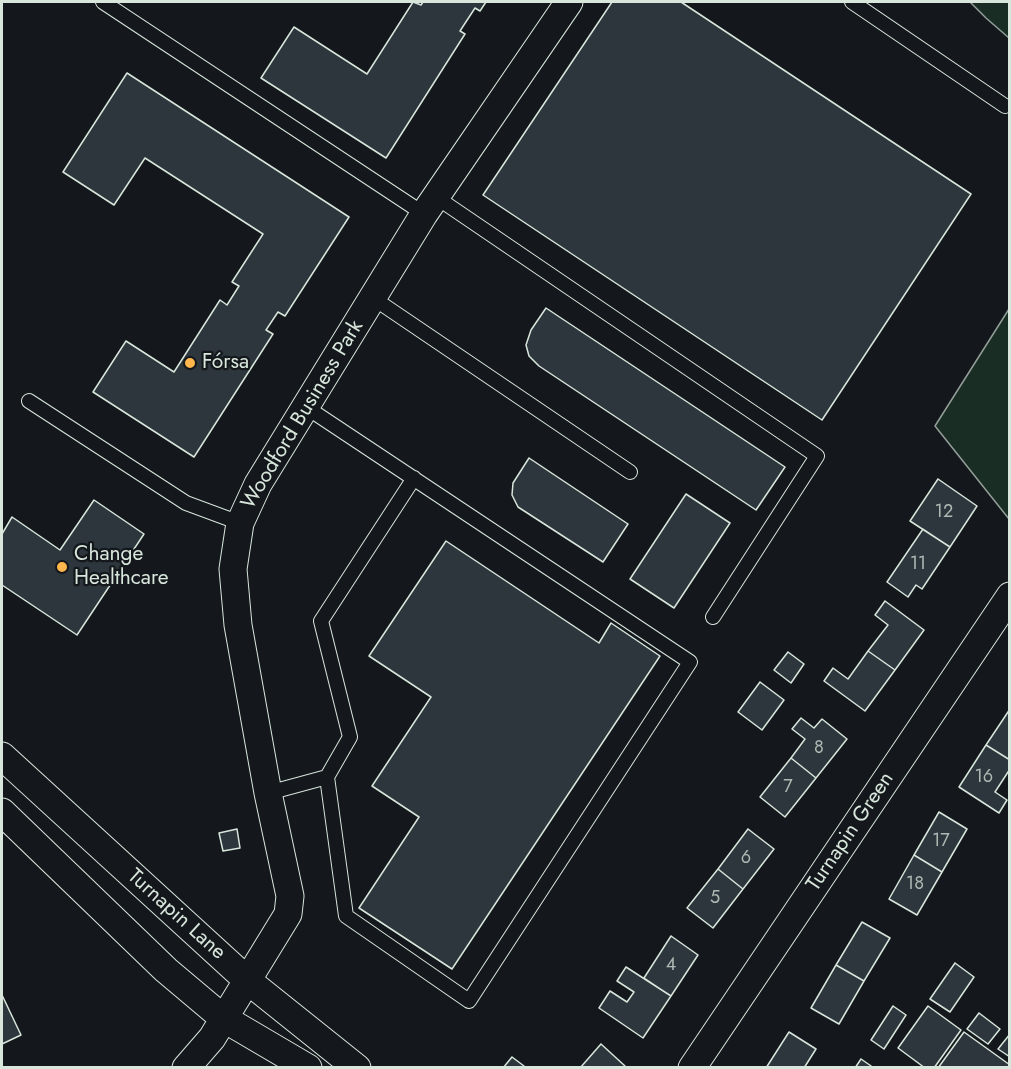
<!DOCTYPE html>
<meta charset="utf-8">
<style>
body{margin:0}
#map{position:relative;width:1011px;height:1069px;overflow:hidden;background:#14181c;font-family:Jost,sans-serif}
canvas{display:block}
.frame{position:absolute;inset:0;border:3px solid #d8e6dc;pointer-events:none}
</style>
<div id="map">
<canvas width="1011" height="1069"></canvas>
<div class="frame"></div>
</div>
<script>
const context = document.querySelector('canvas').getContext('2d');
context.lineJoin = 'round';
function fillPath(path, color) {
  context.fillStyle = color;
  context.fill(path, 'evenodd');
}
function poly(rows) {
  const path = new Path2D();
  for (const r of rows) {
    path.moveTo(r[0], r[1]);
    for (let i = 2; i < r.length; i += 2) path.lineTo(r[i], r[i + 1]);
  }
  return path;
}
function strokePath(path, color, width, dash) {
  context.strokeStyle = color;
  context.lineWidth = width;
  context.lineCap = dash ? 'butt' : 'round';
  context.setLineDash(dash || []);
  context.stroke(path);
}
function drawText(font, color, halo, rows, align = 'center') {
  context.font = font + ' Jost,sans-serif';
  context.lineWidth = 4.5;
  context.setLineDash([]);
  context.textBaseline = 'middle';
  context.strokeStyle = halo;
  context.fillStyle = color;
  for (const [text, x, y, turn = 0] of rows) {
    context.save();
    context.translate(x, y);
    context.rotate((+turn || 0) * Math.PI / 180);
    context.textAlign = isNaN(turn) ? turn : align;
    if (halo) context.strokeText(text, 0, 0);
    context.fillText(text, 0, 0);
    context.restore();
  }
}
const green = poly([
 [970,2,1009,2,1009,38,986,18,970,2],
 [1009,309,1009,519,935,426,1009,309]
]);
const building = poly([
 [413,2,421,5,423,2,486,2,480,11,475,8,460,31,465,34,386,158,261,78,294,27,367,74,413,2],
 [612,2,681,2,971,194,822,420,483,195,612,2],
 [127,73,349,217,285,316,278,312,266,330,273,334,194,457,93,392,126,341,174,372,220,300,227,305,239,286,232,282,263,234,145,158,114,205,63,172,127,73],
 [546,308,785,467,756,510,539,366,529,356,526,345,531,330,546,308],
 [529,458,628,524,603,562,518,507,512,495,513,483,529,458],
 [938,479,977,506,950,547,910,521,938,479],
 [686,494,730,523,674,608,630,579,686,494],
 [94,500,144,534,77,635,2,585,2,534,12,517,60,550,94,500],
 [923,529,950,547,922,589,916,585,908,597,887,582,923,529],
 [446,541,599,643,611,623,660,656,452,969,359,908,419,817,372,786,431,697,369,656,446,541],
 [885,601,924,630,895,670,868,651,888,625,875,615,885,601],
 [868,651,895,670,865,711,824,681,833,668,848,679,868,651],
 [788,652,804,664,791,683,774,670,788,652],
 [760,682,784,700,762,730,738,712,760,682],
 [1010,709,1010,760,986,745,1010,709],
 [801,718,814,728,822,719,847,739,816,778,791,758,805,739,792,729,801,718],
 [986,745,1010,760,1010,769,995,792,1007,800,999,813,959,787,986,745],
 [791,758,816,778,785,817,760,797,791,758],
 [939,812,967,829,942,872,914,855,939,812],
 [237,829,240,848,223,851,219,833,237,829],
 [748,829,774,849,743,889,718,869,748,829],
 [914,855,942,872,917,915,889,899,914,855],
 [718,869,743,889,713,928,687,908,718,869],
 [862,922,890,938,864,981,836,965,862,922],
 [671,936,698,955,671,996,644,978,671,936],
 [955,963,974,977,950,1012,930,999,955,963],
 [836,965,864,981,839,1024,811,1008,836,965],
 [626,967,671,996,643,1038,599,1008,610,991,627,1002,634,992,617,981,626,967],
 [2,995,21,1035,2,1044,2,995],
 [893,1006,906,1015,884,1049,871,1040,893,1006],
 [928,1006,961,1030,934,1068,925,1068,898,1048,928,1006],
 [979,1013,1000,1029,988,1044,967,1029,979,1013],
 [789,1032,816,1049,804,1068,766,1068,789,1032],
 [964,1032,1010,1065,1010,1068,938,1068,964,1032],
 [1010,1034,1010,1057,998,1049,1010,1034],
 [601,1044,625,1066,624,1068,580,1068,601,1044],
 [512,1057,524,1066,523,1068,503,1068,512,1057],
 [861,1059,874,1068,855,1068,861,1059]
]);
const lane = poly([
 [103,2,424,214],
 [852,2,1005,106],
 [436,197,817,456,713,617],
 [373,298,630,472],
 [29,401,186,503,240,523],
 [306,407,690,662,469,1001,346,916,327,777,350,737,321,621,414,478],
 [268,793,327,777]
]);
const street = poly([
 [2,756,247,980,357,1068],
 [2,812,166,970,223,1018,308,1068],
 [186,1068,212,1038,288,914,290,896,268,793,238,625,233,569,240,523,258,484,424,214,569,2],
 [692,1068,1010,596]
]);
const markers = [
 [190,363,6,"#ffb74d"],
 [62,567,6,"#ffb74d"]
];
const numberNames = [
 ["12",944,513],
 ["11",918,565],
 ["8",819,749],
 ["16",984,778],
 ["7",788,788],
 ["17",941,842],
 ["6",746,859],
 ["18",915,885],
 ["5",715,899],
 ["4",671,966]
];
const poiNames = [
 ["Fórsa",202,363],
 ["Change",74,555],
 ["Healthcare",74,579]
];
const streetNames = [
 ["Woodford Business Park",303,415,-59],
 ["Turnapin Green",851,832,-56],
 ["Turnapin Lane",176,915,42]
];
fillPath(green, '#1a2d24');
strokePath(green, '#939e99', 1.5);
fillPath(building, '#2c363c');
strokePath(building, '#d8e6dc', 1.5);
strokePath(lane, '#d8e6dc', 16);
strokePath(street, '#d8e6dc', 29);
strokePath(lane, '#14181c', 14);
strokePath(street, '#14181c', 27);
for (const [x, y, r, color] of markers) {
  const dot = new Path2D();
  dot.arc(x, y, r, 0, 2 * Math.PI);
  context.fillStyle = color;
  context.fill(dot);
  strokePath(dot, '#14181c', 2);
}
drawText('18px', '#adbab4', null, numberNames);
drawText('21px', '#d8e6dc', '#14181c', poiNames, 'left');
drawText('21px', '#d8e6dc', '#14181c', streetNames);
</script>
